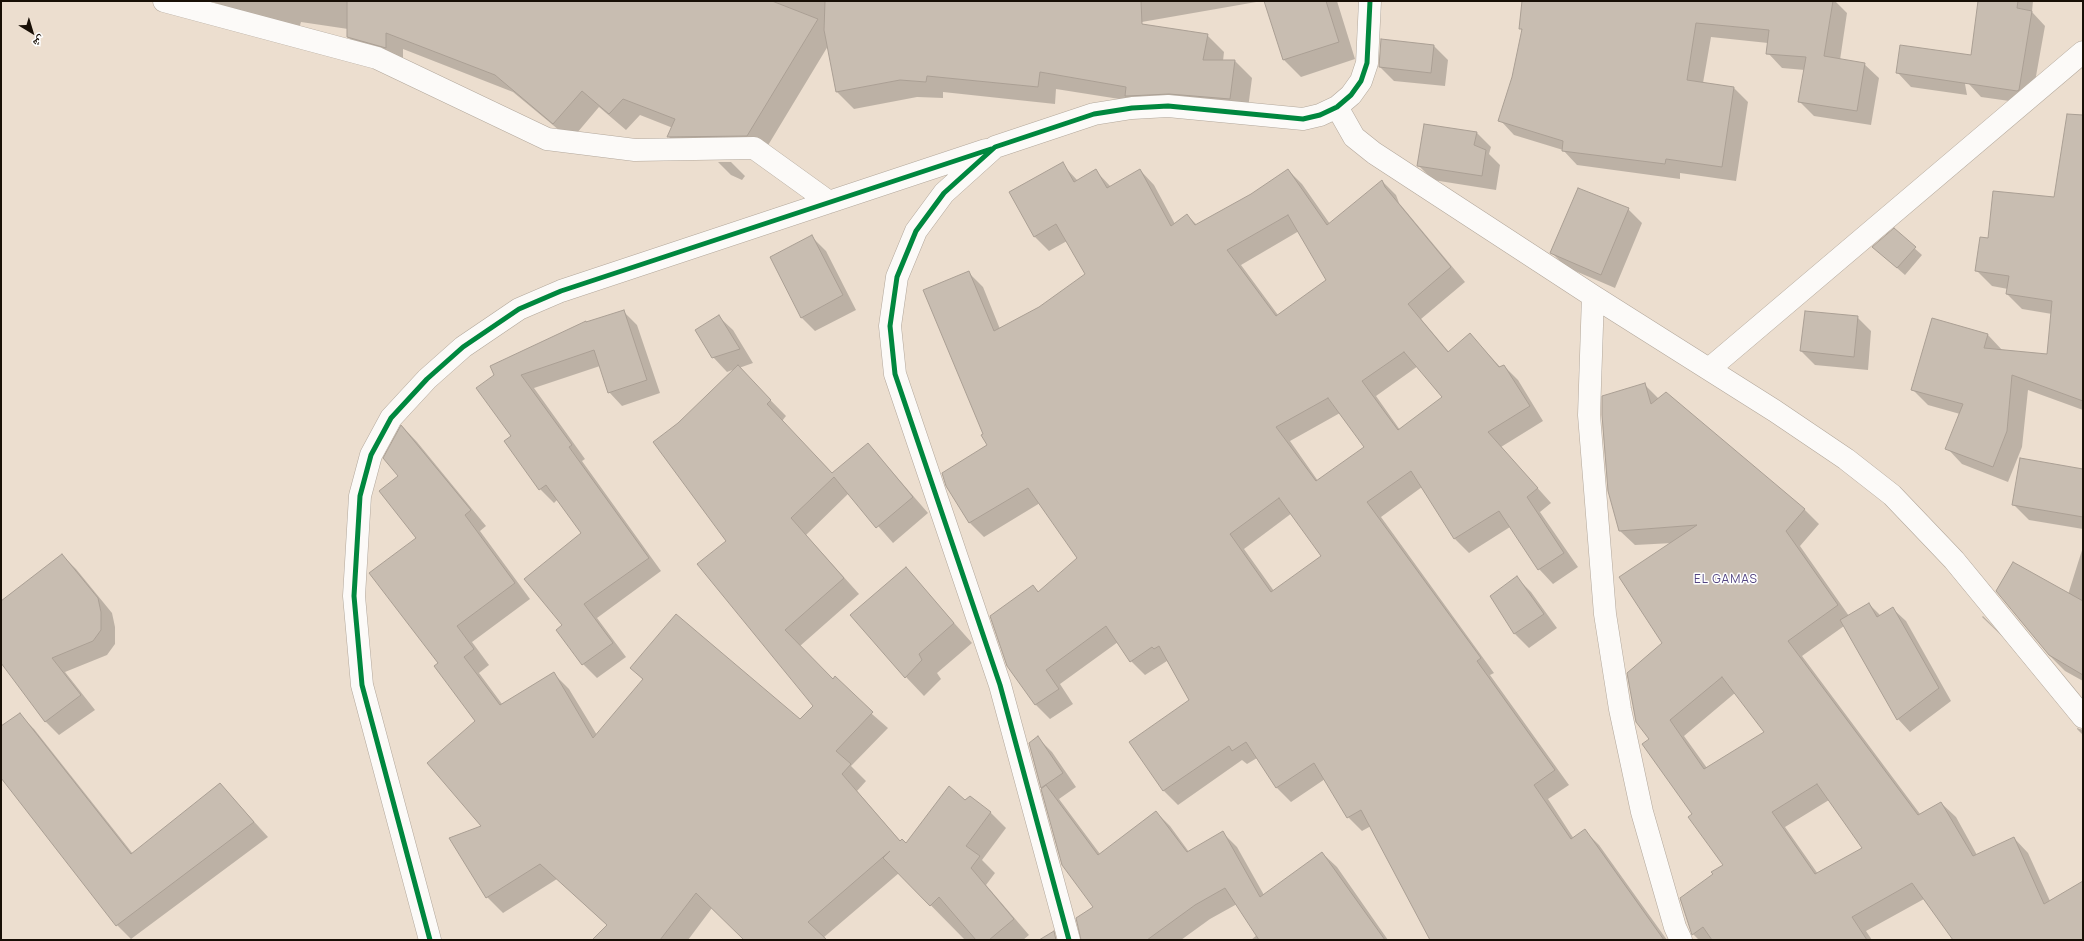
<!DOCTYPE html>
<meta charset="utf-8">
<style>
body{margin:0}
#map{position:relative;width:2084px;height:941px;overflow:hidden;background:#ecdecf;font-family:Manrope,"Noto Naskh Arabic",sans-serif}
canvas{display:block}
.frame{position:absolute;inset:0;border:2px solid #180f06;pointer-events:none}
.north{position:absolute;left:12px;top:12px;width:40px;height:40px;-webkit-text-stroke:3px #fff;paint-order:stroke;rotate:142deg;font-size:11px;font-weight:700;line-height:16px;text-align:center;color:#180f06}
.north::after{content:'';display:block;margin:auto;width:14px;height:18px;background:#180f06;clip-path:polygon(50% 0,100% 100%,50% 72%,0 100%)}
</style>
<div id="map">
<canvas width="2084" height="941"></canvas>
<div class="frame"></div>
<div class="north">ش</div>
</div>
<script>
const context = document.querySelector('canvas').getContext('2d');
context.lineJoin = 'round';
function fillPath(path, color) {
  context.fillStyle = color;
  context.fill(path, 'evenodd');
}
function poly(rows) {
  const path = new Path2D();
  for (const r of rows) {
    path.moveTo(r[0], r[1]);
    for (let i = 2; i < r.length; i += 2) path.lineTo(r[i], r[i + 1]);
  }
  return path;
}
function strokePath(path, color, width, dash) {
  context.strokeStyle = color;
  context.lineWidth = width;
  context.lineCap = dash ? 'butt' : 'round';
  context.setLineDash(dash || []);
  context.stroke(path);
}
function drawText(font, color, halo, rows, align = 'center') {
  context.font = font + ' Manrope,sans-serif';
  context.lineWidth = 3;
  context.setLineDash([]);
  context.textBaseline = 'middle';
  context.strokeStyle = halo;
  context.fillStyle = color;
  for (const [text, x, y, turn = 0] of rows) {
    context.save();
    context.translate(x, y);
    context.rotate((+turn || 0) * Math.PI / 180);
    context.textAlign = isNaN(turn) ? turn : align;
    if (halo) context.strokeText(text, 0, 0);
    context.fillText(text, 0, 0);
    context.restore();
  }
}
const shadow = poly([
 [142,1,189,1,189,5],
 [210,1,1262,1,1136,23,1207,35,1224,52,1223,61,1235,61,1252,78,1247,116,1132,101,1056,89,1055,104,943,92,943,98,917,97,854,109,837,92,828,46,764,152,685,153,669,137,673,128,640,115,626,130,599,107,571,140,513,92,403,49,403,64,366,54,348,37,348,29,301,22,298,32],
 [1265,1,1337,1,1355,59,1301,77,1284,60],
 [1523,1,1835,1,1847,13,1840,60,1864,64,1879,78,1871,125,1814,116,1800,102,1805,70,1782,68,1768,53,1768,43,1711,37,1703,83,1734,88,1748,102,1736,181,1680,173,1680,179,1577,165,1563,150,1514,135,1500,120,1513,77,1523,31,1520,28],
 [1979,1,2033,1,2032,12,2045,26,2031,104,1981,97,1968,83],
 [1434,46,1448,60,1445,86,1394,81,1380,67],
 [1962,67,1967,95,1911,87,1897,72],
 [1477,133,1491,147,1489,154,1500,165,1496,190,1433,180,1419,166],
 [2083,138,2083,410,2028,390,2022,447,2008,482,1962,464,1947,448,1960,414,1928,405,1912,389,1932,320,1988,335,2003,351,2048,355,2052,314,2022,309,2007,294,2008,289,1992,286,1976,270,1989,239,2055,198],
 [718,162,731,162,745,176,742,180,731,175],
 [1062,164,1078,181,1096,171,1111,187,1140,170,1154,185,1175,224,1187,215,1197,225,1252,195,1288,170,1302,184,1330,224,1382,181,1396,195,1399,203,1465,282,1421,319,1449,352,1470,334,1501,368,1504,366,1518,380,1543,421,1501,447,1551,503,1540,512,1578,567,1553,584,1539,569,1510,527,1469,553,1455,539,1422,487,1381,517,1494,673,1490,675,1569,785,1548,799,1574,839,1585,831,1599,845,1667,940,1432,940,1371,826,1362,831,1348,817,1325,779,1291,802,1277,788,1257,758,1247,764,1242,760,1178,805,1164,791,1130,743,1191,701,1167,661,1145,675,1131,661,1118,642,1060,684,1073,704,1050,719,1035,704,1033,586,1039,592,1078,558,1040,503,984,537,970,523,947,485,988,445,985,434,968,272,983,287,1000,329,1040,308,1086,275,1067,241,1049,251,1035,237,1011,193],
 [1299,231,1327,280,1278,315,1241,265],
 [1418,366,1444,397,1400,430,1376,396],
 [1340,413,1365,447,1318,481,1290,441],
 [1292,513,1323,557,1274,591,1244,549],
 [1628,209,1642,223,1615,288,1566,267,1552,253],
 [1894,230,1922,255,1905,275,1881,254],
 [812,237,826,251,856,310,815,331,801,317],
 [623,311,637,325,660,393,622,406,609,392,600,366,534,388,585,459,582,461,661,571,597,618,626,657,597,678,583,664,557,630,564,625,582,533,558,499,554,503,540,489,513,436,478,388,587,323],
 [718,316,733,330,753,363,739,368,786,416,782,421,833,474,868,444,928,513,893,543,849,493,806,535,859,594,800,646,833,680,888,728,851,766,866,781,857,791,901,842,906,845,965,802,990,812,1006,828,982,860,995,873,986,885,1029,935,1023,940,965,940,899,873,823,938,825,940,745,940,712,908,688,940,593,940,608,926,557,879,503,913,487,897,477,721,439,664,418,538,399,476,402,426,417,442,486,526,480,531,530,599,472,642,489,665,479,673,502,704,553,673,569,689,597,735,643,680,632,668,801,720,815,706,727,542,679,424,735,369,727,372,713,357],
 [1857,317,1871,331,1868,370,1815,365,1801,351],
 [1645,385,1659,399,1804,509,1819,524,1800,546,1849,616,1869,604,1881,616,1893,609,1906,621,1951,701,1910,732,1898,719,1844,626,1802,656,1920,814,1941,803,1956,817,1977,855,2014,838,2028,853,2050,901,2083,902,2083,940,1954,940,1924,899,1866,931,1872,940,1699,940,1693,934,1714,875,1724,865,1693,815,1651,739,1664,644,1673,543,1635,545,1620,531],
 [1735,693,1765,732,1707,768,1684,736],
 [1829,800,1864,849,1818,874,1785,827],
 [2083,470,2083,529,2029,520,2013,504],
 [2083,547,2083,681,2065,671,2049,655],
 [62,555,76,569,112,613,115,627,115,644,107,655,65,672,95,710,59,735,45,721,1,661,1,603],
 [906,569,972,643,937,673,941,679,924,696,906,677],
 [1517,578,1531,592,1557,628,1529,648,1515,634,1491,596],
 [1983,616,2003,636,2005,639,1982,617],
 [20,715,34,729,133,854,220,784,268,837,131,939,117,925,1,777,1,728],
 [2077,728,2083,730,2083,735,2077,729],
 [1038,738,1052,752,1076,787,1059,799,1100,854,1156,812,1170,826,1189,852,1223,833,1237,847,1264,895,1322,853,1337,867,1388,940,1251,940,1257,935,1237,904,1210,919,1181,940,1082,940,1094,908,1042,787]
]);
const building = poly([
 [347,1,772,1,818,19,747,136,667,137,675,119,623,99,609,114,582,91,553,124,495,75,386,33,386,48,347,37,347,1],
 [825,1,1141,1,1142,24,1208,34,1203,60,1235,60,1230,99,1169,94,1128,96,1125,96,1126,87,1040,72,1038,87,927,76,926,82,900,80,836,92,824,30,825,1],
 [1264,1,1326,1,1339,42,1283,60,1264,1],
 [1522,1,1833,1,1824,56,1865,63,1857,111,1798,102,1806,57,1766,54,1769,30,1696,23,1687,80,1734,87,1722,167,1666,159,1665,164,1562,151,1563,141,1498,121,1512,77,1522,29,1519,29,1522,1],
 [1978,1,2018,1,2017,8,2032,11,2019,90,2017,91,1896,73,1900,45,1971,55,1978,1],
 [1381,39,1434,45,1431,73,1379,67,1381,39],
 [2067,114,2083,115,2083,401,2012,375,2007,431,1993,467,1945,449,1963,404,1911,390,1932,318,1988,334,1984,348,2047,354,2052,301,2006,294,2009,276,1975,271,1980,237,1988,238,1993,191,2054,197,2067,114],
 [1424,124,1477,132,1474,145,1486,150,1482,176,1417,166,1424,124],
 [1063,162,1074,182,1096,169,1107,188,1140,169,1171,226,1187,214,1195,225,1251,194,1288,169,1327,225,1382,180,1385,187,1451,267,1408,304,1448,352,1470,333,1499,367,1504,365,1530,406,1488,432,1538,488,1527,497,1564,553,1538,570,1499,511,1454,539,1411,471,1367,502,1481,658,1477,661,1555,770,1534,785,1571,839,1585,829,1664,940,1430,940,1361,810,1347,818,1314,763,1276,788,1246,742,1232,751,1229,746,1163,791,1129,742,1189,700,1159,646,1154,649,1152,647,1130,662,1106,626,1046,670,1059,689,1035,705,1007,666,990,616,1033,585,1038,592,1077,558,1028,488,969,523,946,486,942,473,987,445,981,435,983,434,923,290,969,271,994,331,1039,307,1085,274,1056,224,1034,237,1009,192,1063,162],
 [1288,215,1326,280,1276,316,1227,250,1288,215],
 [1404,352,1442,397,1398,430,1362,381,1404,352],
 [1328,398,1364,447,1316,481,1276,427,1328,398],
 [1279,498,1321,556,1271,592,1230,534,1279,498],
 [1578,188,1629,208,1601,275,1550,253,1578,188],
 [1894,228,1916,247,1897,268,1872,247,1894,228],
 [812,235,843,295,801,318,770,257,812,235],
 [624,310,647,380,608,393,594,350,521,375,572,445,569,447,649,558,584,604,613,643,582,665,556,630,562,625,524,579,581,533,546,485,539,490,504,441,511,436,476,388,494,375,490,366,586,321,586,322,624,310],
 [1805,311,1858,316,1854,357,1800,351,1805,311],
 [719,315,740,349,712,358,695,330,719,315],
 [738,365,771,400,767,404,832,473,868,443,913,497,876,528,834,477,791,518,844,578,785,630,833,679,835,676,873,712,836,751,851,764,842,774,900,841,902,839,906,843,949,786,965,800,970,796,991,812,966,846,980,856,971,868,1014,919,989,940,976,940,939,897,930,906,883,858,890,851,808,922,827,940,744,940,696,893,660,940,592,940,607,925,540,864,486,898,449,838,481,826,427,763,475,721,434,666,438,663,369,573,416,538,379,491,398,476,383,458,401,425,471,510,465,515,515,583,457,626,474,649,464,657,500,705,554,672,593,738,643,679,630,668,676,614,800,719,813,706,697,564,726,541,653,442,678,423,738,365],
 [1645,383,1651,404,1666,392,1805,509,1786,531,1838,605,1788,641,1918,815,1941,802,1973,856,2014,837,2044,904,2083,881,2083,940,1953,940,1912,883,1852,917,1867,940,1712,940,1703,927,1692,935,1680,898,1713,874,1711,872,1723,865,1688,817,1692,814,1642,744,1649,739,1636,722,1627,673,1662,643,1619,577,1697,525,1619,531,1608,491,1602,415,1602,396,1645,383],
 [1722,677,1764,732,1704,769,1670,720,1722,677],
 [1817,784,1862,848,1815,874,1772,812,1817,784],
 [2020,458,2083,469,2083,517,2012,505,2020,458],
 [62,554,98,598,101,612,101,630,93,641,52,658,81,695,45,722,1,663,1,601,62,554],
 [2013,562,2083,601,2083,675,2049,655,1996,591,2013,562],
 [906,567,954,623,919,654,922,660,905,678,850,615,906,567],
 [1517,576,1544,614,1514,634,1490,596,1517,576],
 [1869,603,1877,617,1893,607,1939,688,1897,720,1840,620,1869,603],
 [20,713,131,854,220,783,254,822,116,926,1,778,1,726,20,713],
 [1038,736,1063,773,1041,788,1029,743,1038,736],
 [1046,785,1098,855,1156,811,1187,852,1223,831,1260,897,1322,852,1385,940,1259,940,1225,888,1195,905,1147,940,1081,940,1076,918,1093,907,1062,865,1041,789,1046,785],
 [1054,931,1056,940,1039,940,1054,931]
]);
const minor = poly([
 [164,1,377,58,547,139,635,150,754,148,829,202],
 [1337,107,1354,137,1374,153,1593,296,1775,411,1846,459,1892,495,1954,560,2083,717],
 [1593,296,1589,415,1605,614,1620,709,1642,812,1675,927,1681,940],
 [1709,369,2083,52],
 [430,940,362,685,354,596,360,496,371,455,391,418,427,379,463,347,519,309,561,291,986,150],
 [1069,940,1000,685,895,374,890,326,897,277,916,231,944,193,995,147,1094,114,1132,108,1168,106,1303,119,1320,115,1337,107,1351,95,1361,81,1367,63,1370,1]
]);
const cycleway = poly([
 [430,940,362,685,354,596,360,496,371,455,391,418,427,379,463,347,519,309,561,291,991,149],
 [1069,940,1000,685,895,374,890,326,897,277,916,231,944,193,995,147,1094,114,1132,108,1168,106,1303,119,1320,115,1337,107,1351,95,1361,81,1367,63,1370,1]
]);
const neighbourhoodNames = [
 ["EL GAMAS",1726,580]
];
fillPath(shadow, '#0003');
fillPath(building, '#c8bdb1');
strokePath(building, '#aa9f94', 1);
strokePath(minor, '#b2a79b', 23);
strokePath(minor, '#fcfaf8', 22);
strokePath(cycleway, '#00873e', 5);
context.letterSpacing = '1px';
drawText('12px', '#534582', '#fff', neighbourhoodNames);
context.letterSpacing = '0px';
</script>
